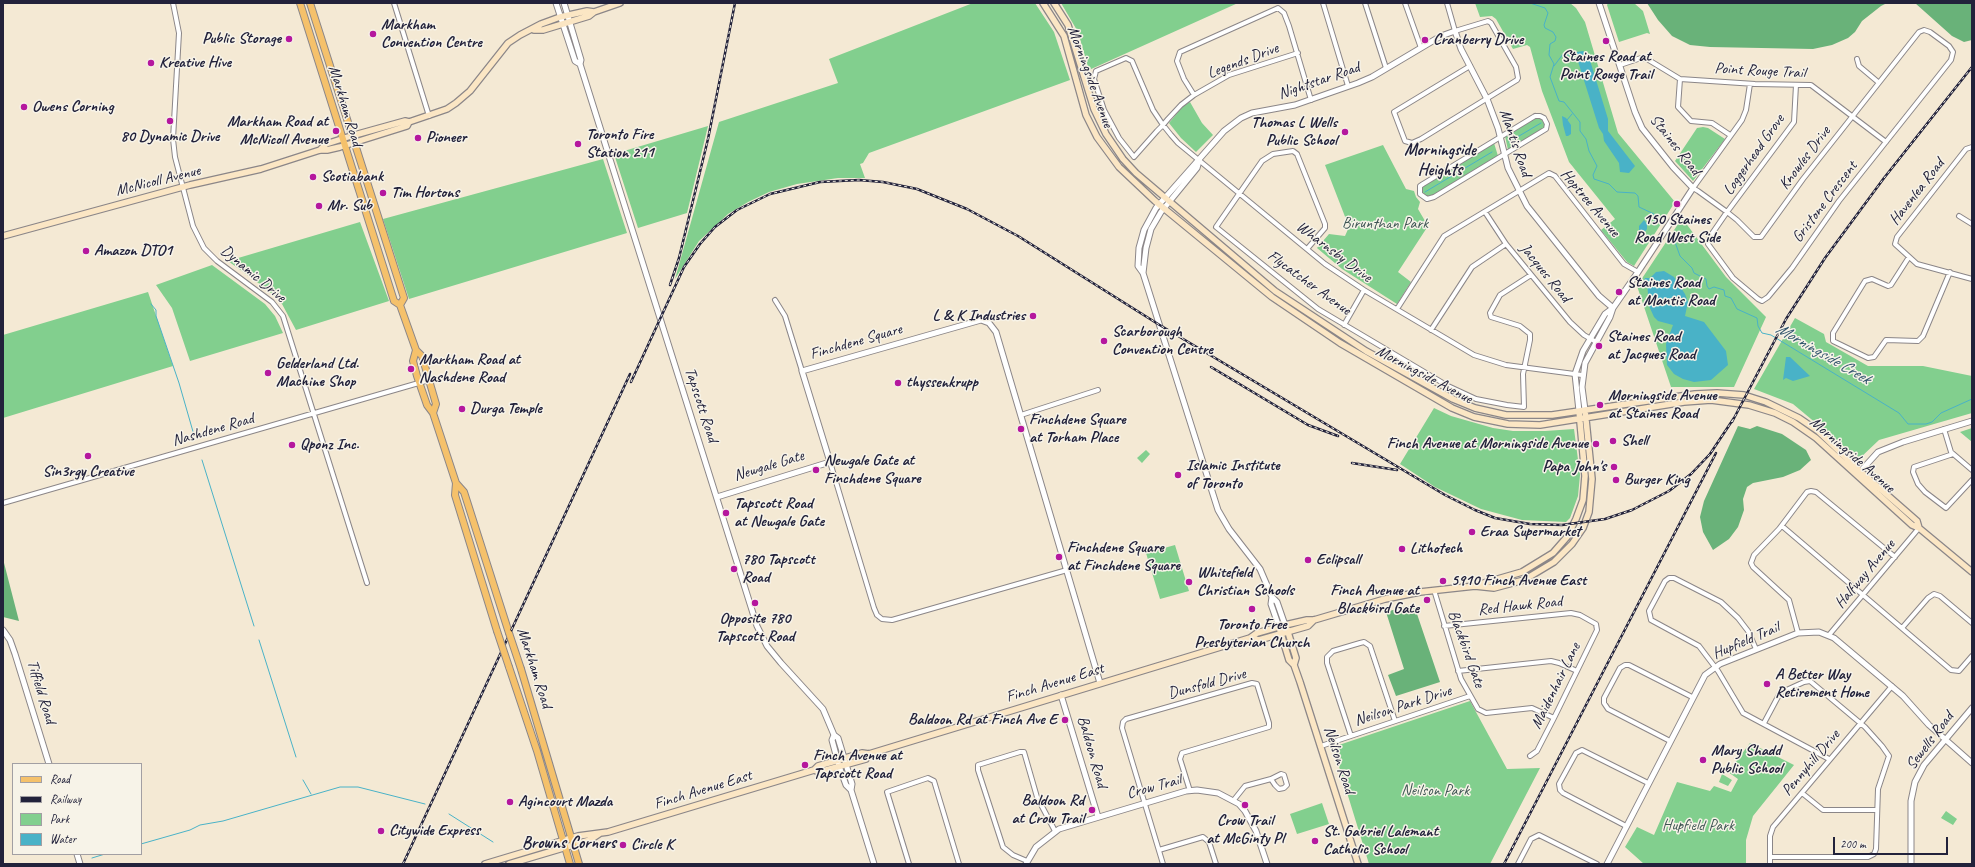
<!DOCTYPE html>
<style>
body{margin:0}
#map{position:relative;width:1975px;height:867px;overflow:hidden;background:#f4e9d4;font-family:Caveat,sans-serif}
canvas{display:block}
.frame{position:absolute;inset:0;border:4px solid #22223b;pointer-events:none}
.legend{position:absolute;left:12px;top:763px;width:130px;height:92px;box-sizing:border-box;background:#f7f3e8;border:1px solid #a29fa3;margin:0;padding:5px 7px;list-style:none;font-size:12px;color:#22223b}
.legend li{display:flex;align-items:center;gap:8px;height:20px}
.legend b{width:20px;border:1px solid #a29fa3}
.scale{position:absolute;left:1833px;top:837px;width:115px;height:18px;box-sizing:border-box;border:2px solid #22223b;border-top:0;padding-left:5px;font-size:12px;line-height:14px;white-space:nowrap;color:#22223b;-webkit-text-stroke:3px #f7f3e8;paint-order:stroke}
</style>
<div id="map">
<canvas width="1975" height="867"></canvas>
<div class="frame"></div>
<ul class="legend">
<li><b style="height:5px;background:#f5c16b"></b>Road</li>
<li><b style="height:5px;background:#22223b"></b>Railway</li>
<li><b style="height:11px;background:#82cf8e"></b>Park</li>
<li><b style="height:11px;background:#49b2c7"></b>Water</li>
</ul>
<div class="scale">200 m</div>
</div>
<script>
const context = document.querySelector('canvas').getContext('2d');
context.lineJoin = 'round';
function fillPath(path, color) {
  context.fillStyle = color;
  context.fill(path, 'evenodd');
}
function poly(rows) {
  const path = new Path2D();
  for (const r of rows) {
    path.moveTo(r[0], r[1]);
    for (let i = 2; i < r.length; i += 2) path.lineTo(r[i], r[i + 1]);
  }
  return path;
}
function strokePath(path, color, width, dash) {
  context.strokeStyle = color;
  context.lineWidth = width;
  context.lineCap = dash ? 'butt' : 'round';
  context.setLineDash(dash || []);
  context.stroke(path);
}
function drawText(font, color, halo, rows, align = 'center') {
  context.font = font + ' Caveat,sans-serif';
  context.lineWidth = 3;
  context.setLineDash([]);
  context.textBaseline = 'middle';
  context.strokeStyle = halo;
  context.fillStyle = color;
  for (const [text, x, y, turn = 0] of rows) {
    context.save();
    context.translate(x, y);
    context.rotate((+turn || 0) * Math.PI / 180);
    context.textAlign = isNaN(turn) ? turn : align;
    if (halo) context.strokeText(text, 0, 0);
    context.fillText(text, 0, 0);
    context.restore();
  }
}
const green = poly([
 [973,3,1035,3,1054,32,1070,80,869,153,863,163,860,164,865,178,838,178,797,184,769,192,748,202,728,214,699,241,675,279,719,122,838,83,829,59],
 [1061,3,1238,3,1089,70,1078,32],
 [1475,3,1570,3,1576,8,1585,22,1618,133,1675,202,1634,266,1627,262,1601,230,1615,219,1569,162,1542,91,1530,47,1527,45,1513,49,1496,19,1492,16,1480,17],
 [1608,3,1634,3,1643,11,1650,34,1647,33,1619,42,1607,5],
 [1190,102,1202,123,1213,135,1196,152,1181,138,1169,123,1183,106],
 [1537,117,1542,118,1544,121,1544,128,1508,150,1505,136],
 [708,126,687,213,638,228,614,154],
 [1703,127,1708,128,1725,139,1693,181,1675,161,1697,128],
 [1494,143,1498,156,1432,196,1424,196,1421,191,1423,186],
 [1383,145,1406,189,1414,191,1416,197,1420,202,1418,209,1428,226,1398,272,1411,282,1397,304,1342,269,1317,248,1329,234,1345,236,1349,227,1325,165],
 [603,159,627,233,409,299,383,219],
 [1682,218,1726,277,1766,317,1734,387,1671,387,1637,286],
 [360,222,389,301,296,330,282,304,268,290,228,261],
 [212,265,265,304,275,316,283,333,190,361,172,308,156,285],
 [148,292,173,366,3,418,3,335],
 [1795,318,1824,334,1826,342,1868,366,1923,366,1972,376,1972,413,1879,440,1859,459,1793,404,1754,389],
 [1434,408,1451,416,1493,428,1513,431,1545,431,1574,429,1580,475,1578,496,1570,518,1566,522,1522,520,1481,509,1435,487,1400,464],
 [1972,428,1972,442,1960,432],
 [1146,450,1150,454,1142,463,1137,458],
 [1175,545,1189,591,1160,599,1146,553],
 [1470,701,1507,769,1540,768,1490,864,1369,864,1333,747],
 [1750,743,1794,765,1753,816,1746,840,1746,864,1644,864,1625,847,1637,827,1654,835,1677,782,1710,791,1714,786,1731,792,1738,779,1728,772],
 [1722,774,1732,780,1728,786,1719,782],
 [1322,803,1329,824,1297,834,1290,814],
 [1946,811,1957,819,1953,825,1941,818]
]);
const forest = poly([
 [1647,3,1887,3,1881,6,1862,21,1855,32,1848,38,1832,45,1813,49,1710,47,1690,45,1672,36,1658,20],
 [1915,3,1972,3,1972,40,1964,42,1952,36],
 [1738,426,1750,429,1757,426,1782,434,1806,450,1811,460,1800,470,1783,477,1753,483,1747,487,1743,499,1744,510,1738,527,1729,539,1713,550,1703,532,1700,517,1704,501],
 [3,559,19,621,3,617],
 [1407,606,1415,608,1440,682,1396,696,1388,675,1404,669,1386,612]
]);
const water = poly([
 [1583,51,1589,57,1608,119,1608,131,1635,166,1629,173,1620,172,1619,163,1604,141,1603,134,1599,128,1576,55,1577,52],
 [1562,116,1566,118,1571,125,1571,134,1568,136,1566,136,1563,125],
 [1644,220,1647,224,1647,229,1641,237,1639,236,1639,226],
 [1664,271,1674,277,1685,294,1688,302,1685,316,1704,322,1726,351,1728,365,1711,380,1694,382,1683,379,1674,374,1667,365,1666,344,1673,325,1658,321,1654,317,1649,306,1647,282,1644,281,1645,278,1650,278,1656,272],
 [1786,357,1790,357,1810,376,1793,381,1786,378,1783,380]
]);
const stream = poly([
 [1530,3,1545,8,1548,13,1544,25,1545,28,1553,32,1556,37,1555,41,1550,44,1549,55,1554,64,1550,77,1559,101,1564,102,1580,122,1580,131,1586,139,1589,151,1597,166,1593,175,1594,179,1609,184,1617,192,1635,193,1638,196,1639,207,1654,214,1655,225],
 [1554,66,1563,54,1576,56],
 [1567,120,1572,114],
 [1509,142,1541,123],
 [1425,192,1492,152],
 [1673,239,1675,242,1680,256,1692,268,1694,273,1706,279,1707,286,1709,289,1714,287,1724,290,1725,296,1731,298,1737,309,1757,318,1758,326,1762,333,1771,335,1899,413,1908,424,1926,424,1932,422,1941,413,1972,399],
 [151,304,156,310,156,316,179,383,194,435],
 [202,460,254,626],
 [259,640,296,757],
 [303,780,311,794],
 [449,814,493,842],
 [141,844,190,830,200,825,223,821,340,787,358,787,425,804],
 [92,858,105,854]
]);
const minor = poly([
 [173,3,179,33,173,139,175,157,193,226,204,248,217,261,272,302,283,316,367,583],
 [394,3,429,116],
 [1323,3,1348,86],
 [1365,3,1386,68],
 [1405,3,1421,48],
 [1447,3,1455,31,1488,21,1491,23,1516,67,1518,78,1517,80,1421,139,1412,143,1405,141,1394,112,1470,66],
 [1298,53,1229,75,1194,95,1181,105,1168,119,1163,125,1157,131,1134,157,1119,138,1104,110,1094,79,1096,71,1126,58,1132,61,1153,110,1163,125,1171,135,1178,143,1325,264,1364,290,1474,355,1506,365,1582,375],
 [1857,59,1859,66,1878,82],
 [1620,65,1641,58,1647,59,1680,79,1755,84,1811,85,1886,142],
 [1680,79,1678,107,1691,121,1712,123,1730,135],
 [1750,84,1746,110,1742,120,1693,188,1698,191,1727,212,1737,220,1754,237,1761,237,1803,179,1919,32,1924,30,1930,32,1949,46,1953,52,1951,60,1839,201,1792,268,1768,297,1762,301,1758,299,1733,278,1708,244,1709,238,1727,212,1794,122,1796,85],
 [1194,95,1184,79,1177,61,1180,52,1278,8,1284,13,1289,26,1311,100],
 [1535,116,1540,116,1544,118,1547,124,1546,129,1434,197,1427,199,1420,194,1420,186,1423,184,1535,116],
 [1972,147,1966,149,1897,237,1895,244,1917,264,1972,279],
 [1485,212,1506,244,1570,322,1584,335,1596,342],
 [1959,216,1972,224],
 [1307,249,1325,228,1325,224,1297,154,1293,151,1273,154,1262,161,1216,227,1318,309,1448,386,1476,399,1507,405,1524,407,1523,374,1530,340,1530,334,1520,326,1491,317,1490,313,1500,295,1531,275],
 [1909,257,1891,285,1888,286,1872,279,1865,281,1833,333,1833,341,1868,358,1874,357,1886,340,1918,341,1923,336,1950,272],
 [775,300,785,316,802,371],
 [1397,309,1444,236,1549,173,1555,176,1624,264,1638,272],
 [1344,325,1364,290],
 [1431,330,1472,267,1506,244],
 [1021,415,1098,390],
 [1944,429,1951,452,1972,470],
 [1953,454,1914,467,1913,472,1918,484,1925,492,1946,508,1972,480],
 [830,462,874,608,877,615,882,619,892,620,1067,570],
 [3,503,429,380],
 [1782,526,1951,670,1959,671,1972,656],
 [1434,590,1461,679,1478,709,1486,713,1532,708,1554,718],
 [1444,626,1571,613,1580,615,1596,624,1597,630,1554,718,1537,751,1530,756],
 [1902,628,1928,598,1934,594,1940,596,1972,623],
 [1798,633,1789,600,1753,567,1751,563,1754,555,1779,529,1807,492,1811,491,1816,492,1895,557],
 [1829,635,1919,528],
 [1756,649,1748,631,1738,618,1721,602,1674,578,1669,578,1665,581,1649,611,1651,620,1699,646,1718,671,1743,713,1829,759],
 [1458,671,1551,661,1559,663,1577,671],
 [1764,723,1780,693,1804,682,1810,681,1865,727,1882,746,1889,756,1878,789,1876,849,1874,854,1868,857,1770,857],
 [1351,736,1327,663,1327,657,1333,651,1360,643,1364,642,1370,646,1395,721],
 [1670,741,1608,709,1604,703,1604,698,1620,668,1625,665,1629,665,1692,697],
 [1321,746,1470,696],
 [1802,793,1823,810,1876,810],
 [1233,801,1245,786,1271,779,1281,774,1284,775,1287,785,1284,788,1279,789,1275,785,1271,779],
 [1626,826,1563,793,1560,790,1559,784,1576,753,1582,750,1648,783],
 [1159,850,1203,837,1209,842,1216,864],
 [1027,861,1013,855,1003,847,978,770,978,765,1020,752,1024,752,1037,797,1055,831],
 [909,864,887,792,928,778,934,781,959,864],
 [1163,864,1122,728,1123,722,1126,719,1252,683,1257,684,1269,723,1269,727,1182,753,1180,759,1190,791],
 [1518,864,1531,839,1539,835,1597,864],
 [1770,864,1770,836,1773,827,1892,686]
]);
const tertiary = poly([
 [556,3,575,61,580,64],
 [564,3,581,60,580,64,597,118,757,626,767,646,781,663,823,709,834,735,838,738,852,784,851,790,874,864],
 [1143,273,1146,248,1151,229,1161,212,1197,168,1199,161],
 [1585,410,1582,387,1585,363,1610,317,1613,308],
 [1579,411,1575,374,1583,351,1605,314,1613,308,1638,272,1693,188,1673,167,1642,128,1635,112,1599,3],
 [1858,474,1878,452,1903,442,1972,421],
 [717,497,830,462,802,371,981,320,989,323,996,332,1100,683],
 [1272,597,1271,604,1279,627],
 [1285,625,1277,602,1272,597,1260,569,1229,529,1218,510,1143,273,1138,266,1139,248,1144,230,1156,208,1224,131,1241,118,1252,113,1295,105,1358,83,1372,77,1441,36,1455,31,1461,49,1487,99,1498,128,1508,168,1527,206,1599,296,1613,308],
 [3,630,10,640,15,654,49,764],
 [1061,695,1098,817],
 [834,735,832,740,839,766,846,785,851,790],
 [77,854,80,864],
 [1026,864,1036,847,1059,829,1186,791,1197,790,1218,793,1239,804,1245,811,1256,831,1267,864],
 [1607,864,1705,675,1720,664,1798,633,1819,632,1834,638,1903,696,1929,725,1972,763],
 [1911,864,1911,801,1915,782,1924,765,1972,708]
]);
const secondary = poly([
 [1043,3,1064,36,1086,115,1097,137,1119,167,1155,201,1272,297,1340,343,1452,408,1474,417,1508,424,1540,425,1684,402,1711,400,1749,405,1775,413,1793,422,1816,438,1912,525,1919,528,1972,572],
 [1054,3,1068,25,1094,109,1106,134,1123,159,1136,173,1275,291,1366,351,1453,399,1475,408,1506,415,1552,415,1695,394,1717,393,1744,395,1766,402,1799,418,1818,431,1861,472,1917,521,1919,528],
 [534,30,543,30,589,16,594,12,620,3],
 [320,150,326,144,351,136,405,121,409,122],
 [3,236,190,185,261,169,320,150,327,150,340,147,407,126,409,122,447,109,456,103,470,91,508,43,520,35,541,24,560,17,587,11,594,12],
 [1477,585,1522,572,1553,553,1567,537,1576,519,1583,500,1585,476,1579,411],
 [1279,627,1289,660,1294,665,1300,682,1358,864],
 [1287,629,1296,658,1294,665],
 [1250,638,1259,640,1308,626,1314,620],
 [814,770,819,772,866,759,869,754],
 [485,864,578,836,608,832,814,770,818,766,832,762,862,753,869,754,1250,638,1257,633,1285,625,1307,620,1314,620,1385,599,1420,592,1475,586,1494,588,1524,580,1554,562,1572,544,1583,528,1589,512,1592,479,1585,410],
 [509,864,590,840,599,834]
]);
const primary = poly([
 [300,3,394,301,400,305,416,350,422,356,436,404,433,413],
 [310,3,404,298,400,305],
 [416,350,413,361,417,376,427,405,433,413,456,483,455,495,497,631],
 [456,483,464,492,509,633],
 [509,667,537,751,570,864],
 [521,669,579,864]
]);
const rail = poly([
 [670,285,679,258,708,139,735,3],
 [1211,367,1308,425,1338,436],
 [631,382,684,267,700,244,715,227,737,210,770,194,820,182,859,180,883,182,917,189,967,209,1018,236,1158,324,1445,495,1475,510,1495,518,1530,524,1562,525,1605,519,1632,510,1669,491,1691,474,1710,454,1734,418],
 [1732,422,1786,319,1825,258,1884,178,1972,67],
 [1352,463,1397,470],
 [403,864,630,374],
 [1504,864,1716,453]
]);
const primaryBridge = poly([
 [497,631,509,667],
 [509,633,521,669]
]);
const markers = [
 [373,34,4,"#b5179e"],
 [289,39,4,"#b5179e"],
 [1425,40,4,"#b5179e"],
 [1606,41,4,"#b5179e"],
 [151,63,4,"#b5179e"],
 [24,107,4,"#b5179e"],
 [170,121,4,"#b5179e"],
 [336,131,4,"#b5179e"],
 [1345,132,4,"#b5179e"],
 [418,138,4,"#b5179e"],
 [578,144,4,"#b5179e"],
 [313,177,4,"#b5179e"],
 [383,193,4,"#b5179e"],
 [1677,204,4,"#b5179e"],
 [319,206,4,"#b5179e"],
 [86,251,4,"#b5179e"],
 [1619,292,4,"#b5179e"],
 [1033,316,4,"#b5179e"],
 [1104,341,4,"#b5179e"],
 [1599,346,4,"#b5179e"],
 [411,369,4,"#b5179e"],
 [268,373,4,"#b5179e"],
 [898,383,4,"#b5179e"],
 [1600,405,4,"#b5179e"],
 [462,409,4,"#b5179e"],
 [1021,429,4,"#b5179e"],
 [1613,441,4,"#b5179e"],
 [1596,444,4,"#b5179e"],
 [292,445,4,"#b5179e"],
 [88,456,4,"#b5179e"],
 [1614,467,4,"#b5179e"],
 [816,470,4,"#b5179e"],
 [1178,475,4,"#b5179e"],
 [1616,480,4,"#b5179e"],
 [726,513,4,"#b5179e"],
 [1472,532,4,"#b5179e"],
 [1402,549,4,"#b5179e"],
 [1059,557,4,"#b5179e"],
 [1308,560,4,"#b5179e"],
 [734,569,4,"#b5179e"],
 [1443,581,4,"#b5179e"],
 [1189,582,4,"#b5179e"],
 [1427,600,4,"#b5179e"],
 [755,603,4,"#b5179e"],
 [1252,609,4,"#b5179e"],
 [1767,684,4,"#b5179e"],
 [1065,720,4,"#b5179e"],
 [1703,760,4,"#b5179e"],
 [805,765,4,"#b5179e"],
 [510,802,4,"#b5179e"],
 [1245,805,4,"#b5179e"],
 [1092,810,4,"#b5179e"],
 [381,831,4,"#b5179e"],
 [1315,841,4,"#b5179e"],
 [623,845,4,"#b5179e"]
];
const poiNames = [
 ["Markham",381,25],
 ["Convention Centre",381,43],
 ["Public Storage",281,39,"right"],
 ["Cranberry Drive",1433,40],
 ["Staines Road at",1606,57,"center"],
 ["Point Rouge Trail",1606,75,"center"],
 ["Kreative Hive",159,63],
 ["Owens Corning",32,107],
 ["Markham Road at",328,122,"right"],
 ["McNicoll Avenue",328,140,"right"],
 ["Thomas L Wells",1337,123,"right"],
 ["Public School",1337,141,"right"],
 ["Toronto Fire",586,135],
 ["Station 211",586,153],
 ["80 Dynamic Drive",170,137,"center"],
 ["Pioneer",426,138],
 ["Scotiabank",321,177],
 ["Tim Hortons",391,193],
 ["Mr. Sub",327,206],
 ["150 Staines",1677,220,"center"],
 ["Road West Side",1677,238,"center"],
 ["Amazon DTO1",94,251],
 ["Staines Road",1627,283],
 ["at Mantis Road",1627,301],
 ["L & K Industries",1025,316,"right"],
 ["Scarborough",1112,332],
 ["Convention Centre",1112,350],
 ["Staines Road",1607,337],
 ["at Jacques Road",1607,355],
 ["Markham Road at",419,360],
 ["Nashdene Road",419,378],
 ["Gelderland Ltd.",276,364],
 ["Machine Shop",276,382],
 ["thyssenkrupp",906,383],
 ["Morningside Avenue",1608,396],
 ["at Staines Road",1608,414],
 ["Durga Temple",470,409],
 ["Finchdene Square",1029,420],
 ["at Torham Place",1029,438],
 ["Shell",1621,441],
 ["Finch Avenue at Morningside Avenue",1588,444,"right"],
 ["Qponz Inc.",300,445],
 ["Newgale Gate at",824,461],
 ["Finchdene Square",824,479],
 ["Islamic Institute",1186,466],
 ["of Toronto",1186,484],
 ["Papa John's",1606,467,"right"],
 ["Sin3rgy Creative",88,472,"center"],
 ["Burger King",1624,480],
 ["Tapscott Road",734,504],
 ["at Newgale Gate",734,522],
 ["Eraa Supermarket",1480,532],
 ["Finchdene Square",1067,548],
 ["at Finchdene Square",1067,566],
 ["Lithotech",1410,549],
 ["780 Tapscott",742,560],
 ["Road",742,578],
 ["Eclipsall",1316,560],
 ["Whitefield",1197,573],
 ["Christian Schools",1197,591],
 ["5910 Finch Avenue East",1451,581],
 ["Finch Avenue at",1419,591,"right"],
 ["Blackbird Gate",1419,609,"right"],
 ["Opposite 780",755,619,"center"],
 ["Tapscott Road",755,637,"center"],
 ["Toronto Free",1252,625,"center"],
 ["Presbyterian Church",1252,643,"center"],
 ["A Better Way",1775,675],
 ["Retirement Home",1775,693],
 ["Baldoon Rd at Finch Ave E",1057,720,"right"],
 ["Mary Shadd",1711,751],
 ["Public School",1711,769],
 ["Finch Avenue at",813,756],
 ["Tapscott Road",813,774],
 ["Baldoon Rd",1084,801,"right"],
 ["at Crow Trail",1084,819,"right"],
 ["Agincourt Mazda",518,802],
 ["Crow Trail",1245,821,"center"],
 ["at McGinty Pl",1245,839,"center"],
 ["Citywide Express",389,831],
 ["St. Gabriel Lalemant",1323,832],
 ["Catholic School",1323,850],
 ["Circle K",631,845]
];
const streetNames = [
 ["Legends Drive",1243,61,-21],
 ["Point Rouge Trail",1760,71,3],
 ["Morningside Avenue",1090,77,70],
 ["Nightstar Road",1319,81,-19],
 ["Markham Road",345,106,73],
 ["Mantis Road",1515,143,71],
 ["Staines Road",1675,145,52],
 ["Loggerhead Grove",1754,155,-55],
 ["Knowles Drive",1805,158,-53],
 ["McNicoll Avenue",158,181,-14],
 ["Havenlea Road",1917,192,-52],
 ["Gristone Crescent",1825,202,-53],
 ["Hoptree Avenue",1590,203,50],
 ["Wharnsby Drive",1334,252,37],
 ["Jacques Road",1545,273,51],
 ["Dynamic Drive",253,274,40],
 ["Flycatcher Avenue",1309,283,36],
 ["Finchdene Square",856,342,-16],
 ["Morningside Avenue",1424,375,28],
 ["Tapscott Road",701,405,72],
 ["Nashdene Road",213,430,-16],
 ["Morningside Avenue",1852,455,41],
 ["Newgale Gate",769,466,-17],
 ["Halfway Avenue",1865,574,-50],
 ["Red Hawk Road",1520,606,-6],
 ["Hupfield Trail",1746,641,-23],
 ["Blackbird Gate",1466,649,70],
 ["Markham Road",534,668,72],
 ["Finch Avenue East",1055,683,-17],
 ["Dunsfold Drive",1207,684,-15],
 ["Maidenhair Lane",1556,686,-64],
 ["Tiffield Road",41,692,73],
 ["Neilson Park Drive",1403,706,-18],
 ["Sewells Road",1930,741,-53],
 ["Baldoon Road",1092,752,74],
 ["Neilson Road",1339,760,72],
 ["Pennyhill Drive",1811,763,-50],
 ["Crow Trail",1154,787,-15],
 ["Finch Avenue East",703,790,-17]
];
const parkNames = [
 ["Birunthan Park",1385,224],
 ["Neilson Park",1435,791],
 ["Hupfield Park",1698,826]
];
const neighbourhoodNames = [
 ["Morningside",1440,151],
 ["Heights",1440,171],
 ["Browns Corners",569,844]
];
const waterNames = [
 ["Morningside Creek",1823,354,30]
];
fillPath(green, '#82cf8e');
fillPath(forest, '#69b279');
fillPath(water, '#49b2c7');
strokePath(stream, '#49b2c7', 1);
strokePath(minor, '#8b8688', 6);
strokePath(tertiary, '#8b8688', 7);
strokePath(secondary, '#8b8688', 8);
strokePath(primary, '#8b8688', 8);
strokePath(minor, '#fff', 4);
strokePath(tertiary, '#fff', 5);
strokePath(secondary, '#fbe6c4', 5.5);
strokePath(primary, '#f5c16b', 6);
strokePath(rail, '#22223b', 2.5);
strokePath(rail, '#f7f3e8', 1, [3]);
strokePath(primaryBridge, '#8b8688', 8, []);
strokePath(primaryBridge, '#f5c16b', 6);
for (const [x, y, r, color] of markers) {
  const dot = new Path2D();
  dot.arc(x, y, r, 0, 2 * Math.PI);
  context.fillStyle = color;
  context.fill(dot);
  strokePath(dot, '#f7f3e8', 1.5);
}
drawText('bold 16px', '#22223b', '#f7f3e8', poiNames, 'left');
drawText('16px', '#22223b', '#f7f3e8', streetNames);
drawText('16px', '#3f5654', '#f7f3e8', parkNames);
drawText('bold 17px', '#22223b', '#f7f3e8', neighbourhoodNames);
drawText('italic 17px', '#30546c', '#f7f3e8', waterNames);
</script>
